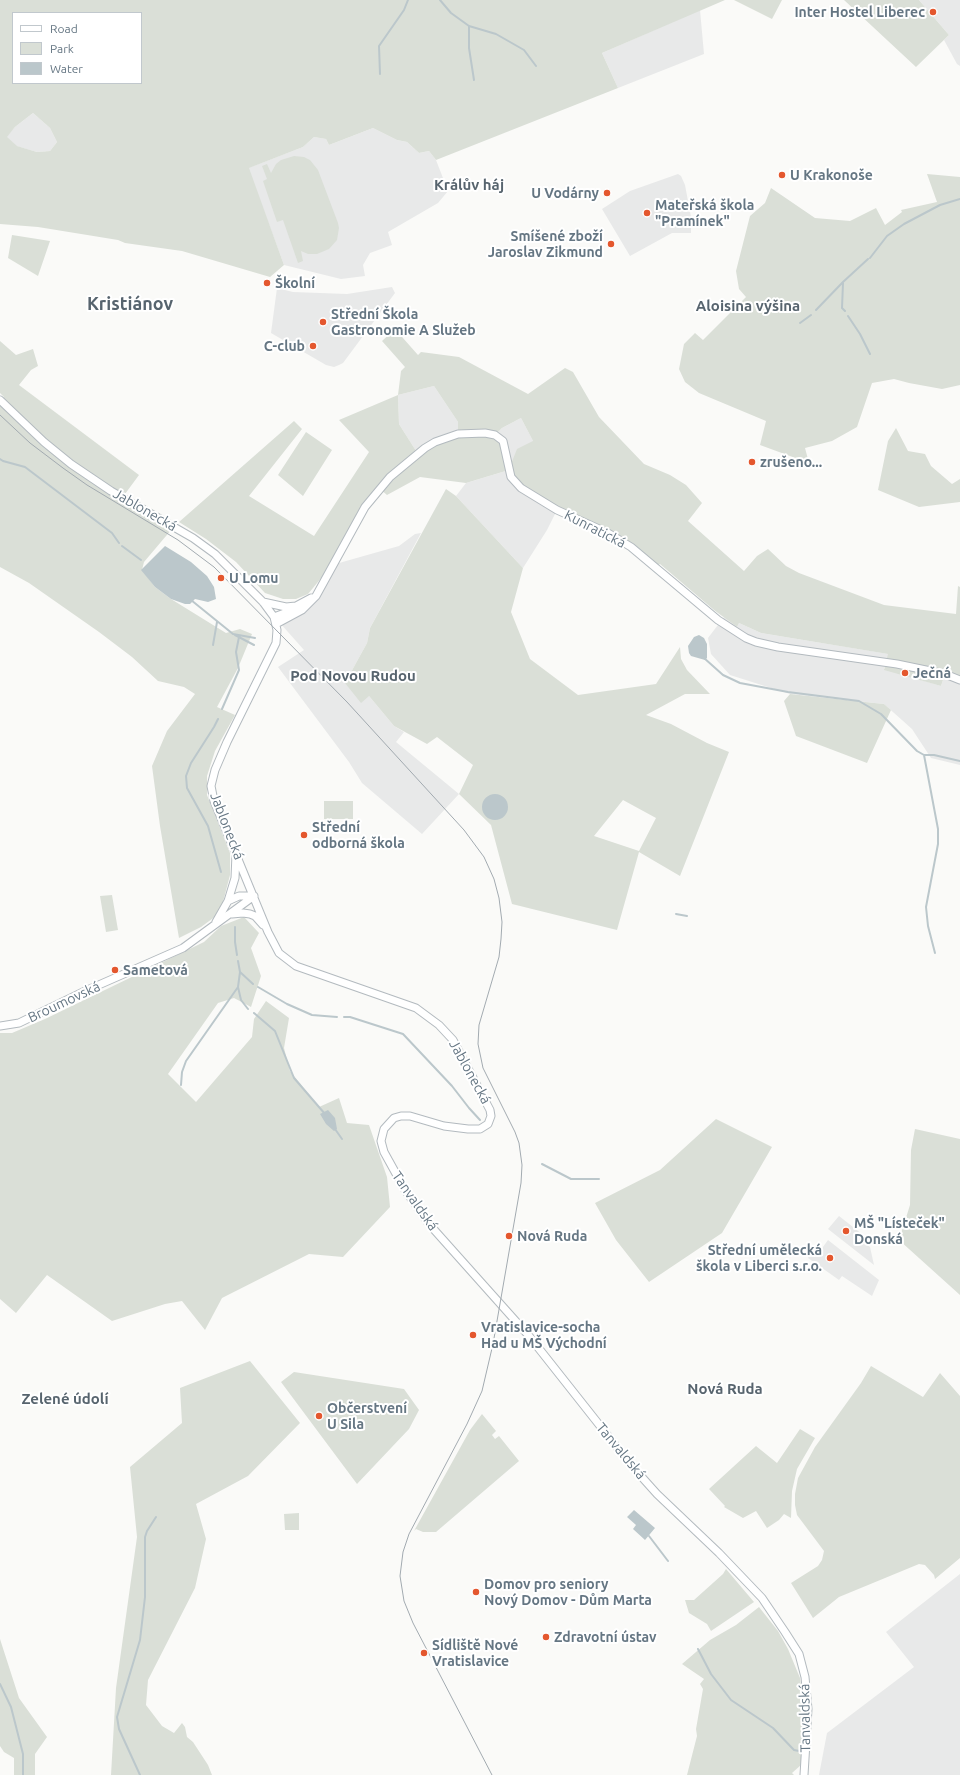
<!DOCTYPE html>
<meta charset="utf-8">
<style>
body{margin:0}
#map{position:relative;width:960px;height:1775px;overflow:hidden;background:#fafaf8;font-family:Ubuntu,sans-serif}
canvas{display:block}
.legend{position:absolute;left:12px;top:12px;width:130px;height:72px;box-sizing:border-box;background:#fff;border:1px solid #c1c8cd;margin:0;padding:5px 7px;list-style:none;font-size:12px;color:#657683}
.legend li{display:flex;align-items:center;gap:8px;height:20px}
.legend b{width:20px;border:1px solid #c1c8cd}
</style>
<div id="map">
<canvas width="960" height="1775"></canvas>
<ul class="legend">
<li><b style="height:5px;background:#fff"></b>Road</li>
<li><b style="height:11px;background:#dadfd7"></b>Park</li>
<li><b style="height:11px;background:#bbc7cb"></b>Water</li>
</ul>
</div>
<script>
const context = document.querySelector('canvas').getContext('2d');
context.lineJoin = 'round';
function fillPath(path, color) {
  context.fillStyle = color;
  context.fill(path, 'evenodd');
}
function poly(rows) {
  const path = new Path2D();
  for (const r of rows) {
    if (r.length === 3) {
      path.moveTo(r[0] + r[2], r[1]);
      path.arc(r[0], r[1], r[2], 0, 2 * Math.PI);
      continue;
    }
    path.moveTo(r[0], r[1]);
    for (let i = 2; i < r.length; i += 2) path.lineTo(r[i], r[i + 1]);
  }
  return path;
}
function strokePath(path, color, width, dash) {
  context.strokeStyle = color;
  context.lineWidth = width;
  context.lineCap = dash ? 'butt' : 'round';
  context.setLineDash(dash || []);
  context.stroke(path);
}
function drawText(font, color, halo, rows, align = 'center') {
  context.font = font + ' Ubuntu,sans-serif';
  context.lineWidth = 4;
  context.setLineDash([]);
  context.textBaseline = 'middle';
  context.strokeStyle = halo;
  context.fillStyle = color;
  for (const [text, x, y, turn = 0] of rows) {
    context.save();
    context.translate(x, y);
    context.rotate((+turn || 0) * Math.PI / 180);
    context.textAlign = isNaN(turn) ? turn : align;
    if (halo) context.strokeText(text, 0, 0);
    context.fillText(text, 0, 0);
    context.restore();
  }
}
const built = poly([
 [919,0,960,0,960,66,957,64,944,40,949,35],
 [700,10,704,54,618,88,602,53],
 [33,113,50,128,57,142,50,151,37,152,16,146,6,137,15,127],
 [373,128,397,140,407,142,419,153,429,151,436,160,448,191,438,203,388,232,392,245,370,253,363,265,365,276,341,279,284,265,248,168,303,147,314,137,326,139,329,145],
 [678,174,681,176,685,185,691,217,691,233,672,233,630,256,602,209,630,191],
 [392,287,395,293,343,363,339,365,334,367,326,365,271,333,277,288,293,292,347,294],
 [434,386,458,422,458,434,418,454,399,424,398,395],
 [521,418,533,441,557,510,547,530,523,568,456,496,466,483,509,470,495,435,502,428],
 [421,533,370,628,367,643,345,683,369,696,394,726,404,732,396,742,459,794,422,834,362,783,349,762,278,667,304,650,280,623,316,596,332,565,399,546,415,534],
 [724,617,737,627,739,623,761,633,889,654,884,669,941,686,945,674,960,680,960,765,931,758,912,729,884,704,790,694,730,675,711,654,708,638],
 [839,1216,867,1238,864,1243,870,1247,874,1265,828,1229],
 [828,1240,879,1280,872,1296,842,1276,839,1280,808,1258,815,1248,820,1251],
 [960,1574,960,1775,819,1775,827,1733,914,1667,886,1632]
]);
const green = poly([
 [0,0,725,0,602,53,618,88,436,160,429,151,419,153,407,142,397,140,373,128,329,145,326,139,314,137,303,147,249,168,284,265,270,277,182,251,125,243,118,240,38,227,0,224],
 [13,13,141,13,141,83,13,83],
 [33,113,50,128,57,142,50,151,37,152,17,146,7,137,15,127],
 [734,0,782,0,772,19],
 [844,0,919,0,949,35,916,67],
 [294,156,304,157,310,160,318,170,338,223,339,228,337,240,329,249,317,254,308,254,301,251,303,261,298,263,283,220,277,222,263,181,267,179,262,166,267,164,271,173,276,164,281,160],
 [927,174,960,177,960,385,942,389,909,383,894,379,872,383,857,427,832,441,805,448,809,463,760,445,766,421,699,393,685,382,679,369,684,344,695,333,703,340,746,297,739,289,736,271,750,216,765,203,771,188,815,218,850,221,876,208,885,225,902,212,901,210,937,202],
 [12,235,50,241,38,276,8,258],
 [395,329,418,355,421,352,459,357,528,394,565,368,573,372,599,417,644,464,670,475,686,485,702,503,688,521,744,571,757,556,768,549,786,566,799,573,884,605,956,614,958,586,960,587,960,680,945,674,941,686,884,670,888,654,761,633,739,623,737,627,714,610,660,564,655,567,631,547,521,488,509,470,466,483,420,477,387,495,380,489,332,565,308,594,296,599,283,599,265,593,236,562,206,539,179,522,294,421,302,429,249,496,314,536,369,452,339,420,398,395,401,371,405,367,382,341],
 [434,386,458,422,458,434,418,454,399,424,398,395],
 [521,418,533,441,517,449,509,469,505,446,495,435,502,428],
 [0,341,16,355,33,349,38,366,31,370,19,385,139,475,125,494,177,523,144,562,142,570,155,587,171,599,226,633,240,629,252,634,238,668,217,707,235,715,215,751,207,776,207,795,230,853,230,875,223,902,216,916,201,927,179,938,160,826,152,766,167,731,195,694,184,687,158,681,132,657,99,632,29,583,0,567,0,403,4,397,0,393],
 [896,428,908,451,925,454,931,466,952,484,960,479,960,502,919,507,878,490,888,441],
 [306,432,332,450,303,496,278,475],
 [446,489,456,496,523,568,511,612,530,659,578,695,656,684,680,647,681,659,687,670,710,694,685,694,646,715,671,724,707,743,729,752,680,876,639,852,617,930,512,904,491,825,459,794,473,765,437,737,427,744,394,726,369,696,361,703,345,683,367,643,370,628],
 [623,800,656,818,639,851,594,836],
 [790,694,884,704,891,710,867,763,796,736,784,701],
 [324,801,353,801,353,819,324,819],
 [112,895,118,930,106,932,100,896],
 [244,917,259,933,251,948,261,976,251,1007,234,998,218,1003,168,1074,196,1102,252,1037,254,1019,266,1001,289,1018,284,1048,290,1071,319,1107,339,1098,347,1123,369,1125,387,1177,390,1207,343,1257,309,1254,222,1298,205,1330,182,1301,165,1304,112,1321,47,1275,16,1313,0,1299,0,1033,12,1033,45,1019,204,942,221,926],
 [716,1119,772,1147,722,1233,649,1282,616,1240,595,1203,660,1170],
 [915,1129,960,1139,960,1295,899,1240,910,1205,911,1150],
 [250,1361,300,1423,248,1476,196,1504,206,1539,195,1588,148,1680,146,1705,162,1726,174,1733,182,1723,185,1727,187,1737,193,1742,208,1765,212,1775,111,1775,116,1688,137,1537,130,1467,182,1423,180,1388],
 [871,1366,923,1397,940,1373,960,1396,960,1558,935,1579,934,1575,925,1565,919,1564,839,1597,813,1618,791,1583,818,1566,822,1560,824,1551,797,1515,795,1505,795,1494,798,1478,815,1447,861,1383],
 [294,1372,404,1389,419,1410,409,1429,357,1484,281,1382],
 [482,1414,496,1431,492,1435,495,1439,499,1436,519,1461,436,1532,423,1532,416,1529,414,1531,470,1430],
 [800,1429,815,1438,797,1469,792,1491,791,1518,784,1514,779,1520,767,1528,756,1511,743,1518,724,1507,725,1506,709,1489,756,1446,777,1463],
 [299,1513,299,1530,285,1530,284,1514],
 [726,1569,754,1602,711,1631,707,1624,689,1613,685,1600,694,1600,723,1574],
 [759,1607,778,1631,788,1649,800,1678,805,1719,803,1754,801,1765,792,1773,794,1775,687,1775,697,1736,696,1729,703,1689,700,1684,704,1679,682,1664,710,1640,736,1625],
 [0,1639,19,1698,47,1737,35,1754,35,1775,14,1775,14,1758,4,1752,0,1746]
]);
const water = poly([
 [165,546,191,562,207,576,214,587,216,599,208,602,195,599,190,604,185,604,171,599,155,587,141,570],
 [699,635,704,638,707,644,707,658,705,660,691,656,689,653,688,646,694,637],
 [495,807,13],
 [328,1110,335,1118,337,1129,334,1131,326,1124,320,1114],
 [634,1510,655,1528,645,1540,633,1529,636,1525,627,1517]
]);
const stream = poly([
 [440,0,451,13,469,26,469,48,474,80],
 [469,26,496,34,524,50,536,66],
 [380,74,379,46,404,10,408,0],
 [870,258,887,236,904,224,940,205,960,199],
 [843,283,842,308,845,311],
 [816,310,843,282,868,259],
 [848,316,860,334,870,354],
 [800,323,811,315],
 [0,459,3,461,25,467,112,533,119,543],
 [122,546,141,560],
 [191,600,233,634,255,638],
 [235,635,254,645],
 [213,645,217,622],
 [704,658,723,675,740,683,788,692,859,701,881,714,917,751,924,755,934,755,960,761],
 [222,709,239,670,236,652,239,637],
 [218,719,214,727,191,763,186,776,187,788,208,826,221,872],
 [924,755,938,829,938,844,926,907,928,926,935,953],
 [676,914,687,916],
 [235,927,235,942,237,955],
 [238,961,240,972,253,984],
 [240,972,238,987,241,1000,248,1009],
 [258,987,287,1004,312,1015,337,1017],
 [254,1013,275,1031,294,1078,325,1114],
 [344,1017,350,1017,403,1034,452,1086,469,1108,480,1120],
 [181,1085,182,1072,186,1061,238,987],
 [335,1129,342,1139],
 [542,1164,571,1179,599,1179],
 [649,1536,668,1561],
 [698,1649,711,1674,731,1700,773,1728,794,1750,804,1752],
 [0,1684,11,1707,23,1754,23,1775],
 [140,1775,119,1729,117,1717,140,1640,145,1597,145,1537,147,1531,156,1517]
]);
const secondary = poly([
 [0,400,44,442,71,464,111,491,193,538,215,554,263,602,274,617,277,630,276,643,227,742,215,770,211,786,214,801,268,932,279,953,296,966,416,1008,439,1025,453,1040,490,1110,491,1116,488,1124,480,1129,468,1129,444,1126,410,1116,401,1116,394,1118,384,1129,381,1141,384,1152,405,1190,429,1224,529,1336,631,1465,657,1494,719,1553,762,1598,785,1632,799,1654,805,1677,808,1709,804,1775],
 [263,602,286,607,296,606,311,598],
 [274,617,298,608],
 [276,624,302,610,316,596,365,507,390,477,425,448,435,442,458,434,485,433,495,435,503,441,511,477,521,488,557,510,608,533,631,547,718,620,746,638,756,642,778,647,897,664,945,674,960,680],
 [228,901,239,896,254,896],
 [232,914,243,913,250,914,255,916,263,925],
 [216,922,228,901,235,878,236,854],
 [0,1026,19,1023,85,991,183,948,254,896]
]);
const tram = poly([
 [0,415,30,443,63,468,87,485,178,540,214,567,347,702,464,830,484,857,494,879,499,898,502,922,501,939,499,957,479,1025,478,1044,483,1068,515,1132,519,1143,522,1165,521,1183,493,1344,482,1391,467,1424,409,1534,403,1552,400,1576,404,1601,413,1623,492,1775]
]);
const markers = [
 [933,12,4,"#e4572e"],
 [782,175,4,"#e4572e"],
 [607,193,4,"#e4572e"],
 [647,213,4,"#e4572e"],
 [611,244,4,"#e4572e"],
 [267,283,4,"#e4572e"],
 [323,322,4,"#e4572e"],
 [313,346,4,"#e4572e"],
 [752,462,4,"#e4572e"],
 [221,578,4,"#e4572e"],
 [905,673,4,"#e4572e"],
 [304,835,4,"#e4572e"],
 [115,970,4,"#e4572e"],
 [846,1231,4,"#e4572e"],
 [509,1236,4,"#e4572e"],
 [830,1258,4,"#e4572e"],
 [473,1335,4,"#e4572e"],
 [319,1416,4,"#e4572e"],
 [476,1592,4,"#e4572e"],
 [546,1637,4,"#e4572e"],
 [424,1653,4,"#e4572e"]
];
const poiNames = [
 ["Inter Hostel Liberec",925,12,"right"],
 ["U Krakonoše",790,175],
 ["U Vodárny",599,193,"right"],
 ["Mateřská škola",655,205],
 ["\"Pramínek\"",655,221],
 ["Smíšené zboží",603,236,"right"],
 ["Jaroslav Zikmund",603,252,"right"],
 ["Školní",275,283],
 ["Střední Škola",331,314],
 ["Gastronomie A Služeb",331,330],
 ["C-club",305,346,"right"],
 ["zrušeno...",760,462],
 ["U Lomu",229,578],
 ["Ječná",913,673],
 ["Střední",312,827],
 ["odborná škola",312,843],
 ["Sametová",123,970],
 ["MŠ \"Lísteček\"",854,1223],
 ["Donská",854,1239],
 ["Nová Ruda",517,1236],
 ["Střední umělecká",822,1250,"right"],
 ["škola v Liberci s.r.o.",822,1266,"right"],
 ["Vratislavice-socha",481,1327],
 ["Had u MŠ Východní",481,1343],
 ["Občerstvení",327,1408],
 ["U Sila",327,1424],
 ["Domov pro seniory",484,1584],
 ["Nový Domov - Dům Marta",484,1600],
 ["Zdravotní ústav",554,1637],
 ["Sídliště Nové",432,1645],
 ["Vratislavice",432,1661]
];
const streetNames = [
 ["Jablonecká",145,510,30],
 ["Kunratická",595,529,27],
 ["Jablonecká",227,826,69],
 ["Broumovská",64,1002,-25],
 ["Jablonecká",470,1072,61],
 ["Tanvaldská",415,1201,55],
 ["Tanvaldská",621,1451,50],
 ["Tanvaldská",805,1718,-91]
];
const neighbourhoodNames = [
 ["Králův háj",469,185],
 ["Aloisina výšina",748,306],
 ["Pod Novou Rudou",353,676],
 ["Nová Ruda",725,1389],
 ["Zelené údolí",65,1399]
];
const districtNames = [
 ["Kristiánov",130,304]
];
fillPath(built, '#e8e9e9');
fillPath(green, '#dadfd7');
fillPath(water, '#bbc7cb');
strokePath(stream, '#bbc7cb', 2);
strokePath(secondary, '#b3babf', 9);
strokePath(secondary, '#fff', 7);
strokePath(tram, '#a2aab0', 1);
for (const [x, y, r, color] of markers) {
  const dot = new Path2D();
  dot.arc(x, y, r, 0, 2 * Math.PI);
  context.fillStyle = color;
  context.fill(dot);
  strokePath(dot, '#fff', 1.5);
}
drawText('bold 14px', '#657683', '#fff', poiNames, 'left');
drawText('14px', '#657683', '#fff', streetNames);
drawText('bold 15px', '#57646e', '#fff', neighbourhoodNames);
drawText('bold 18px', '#57646e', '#fff', districtNames);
</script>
